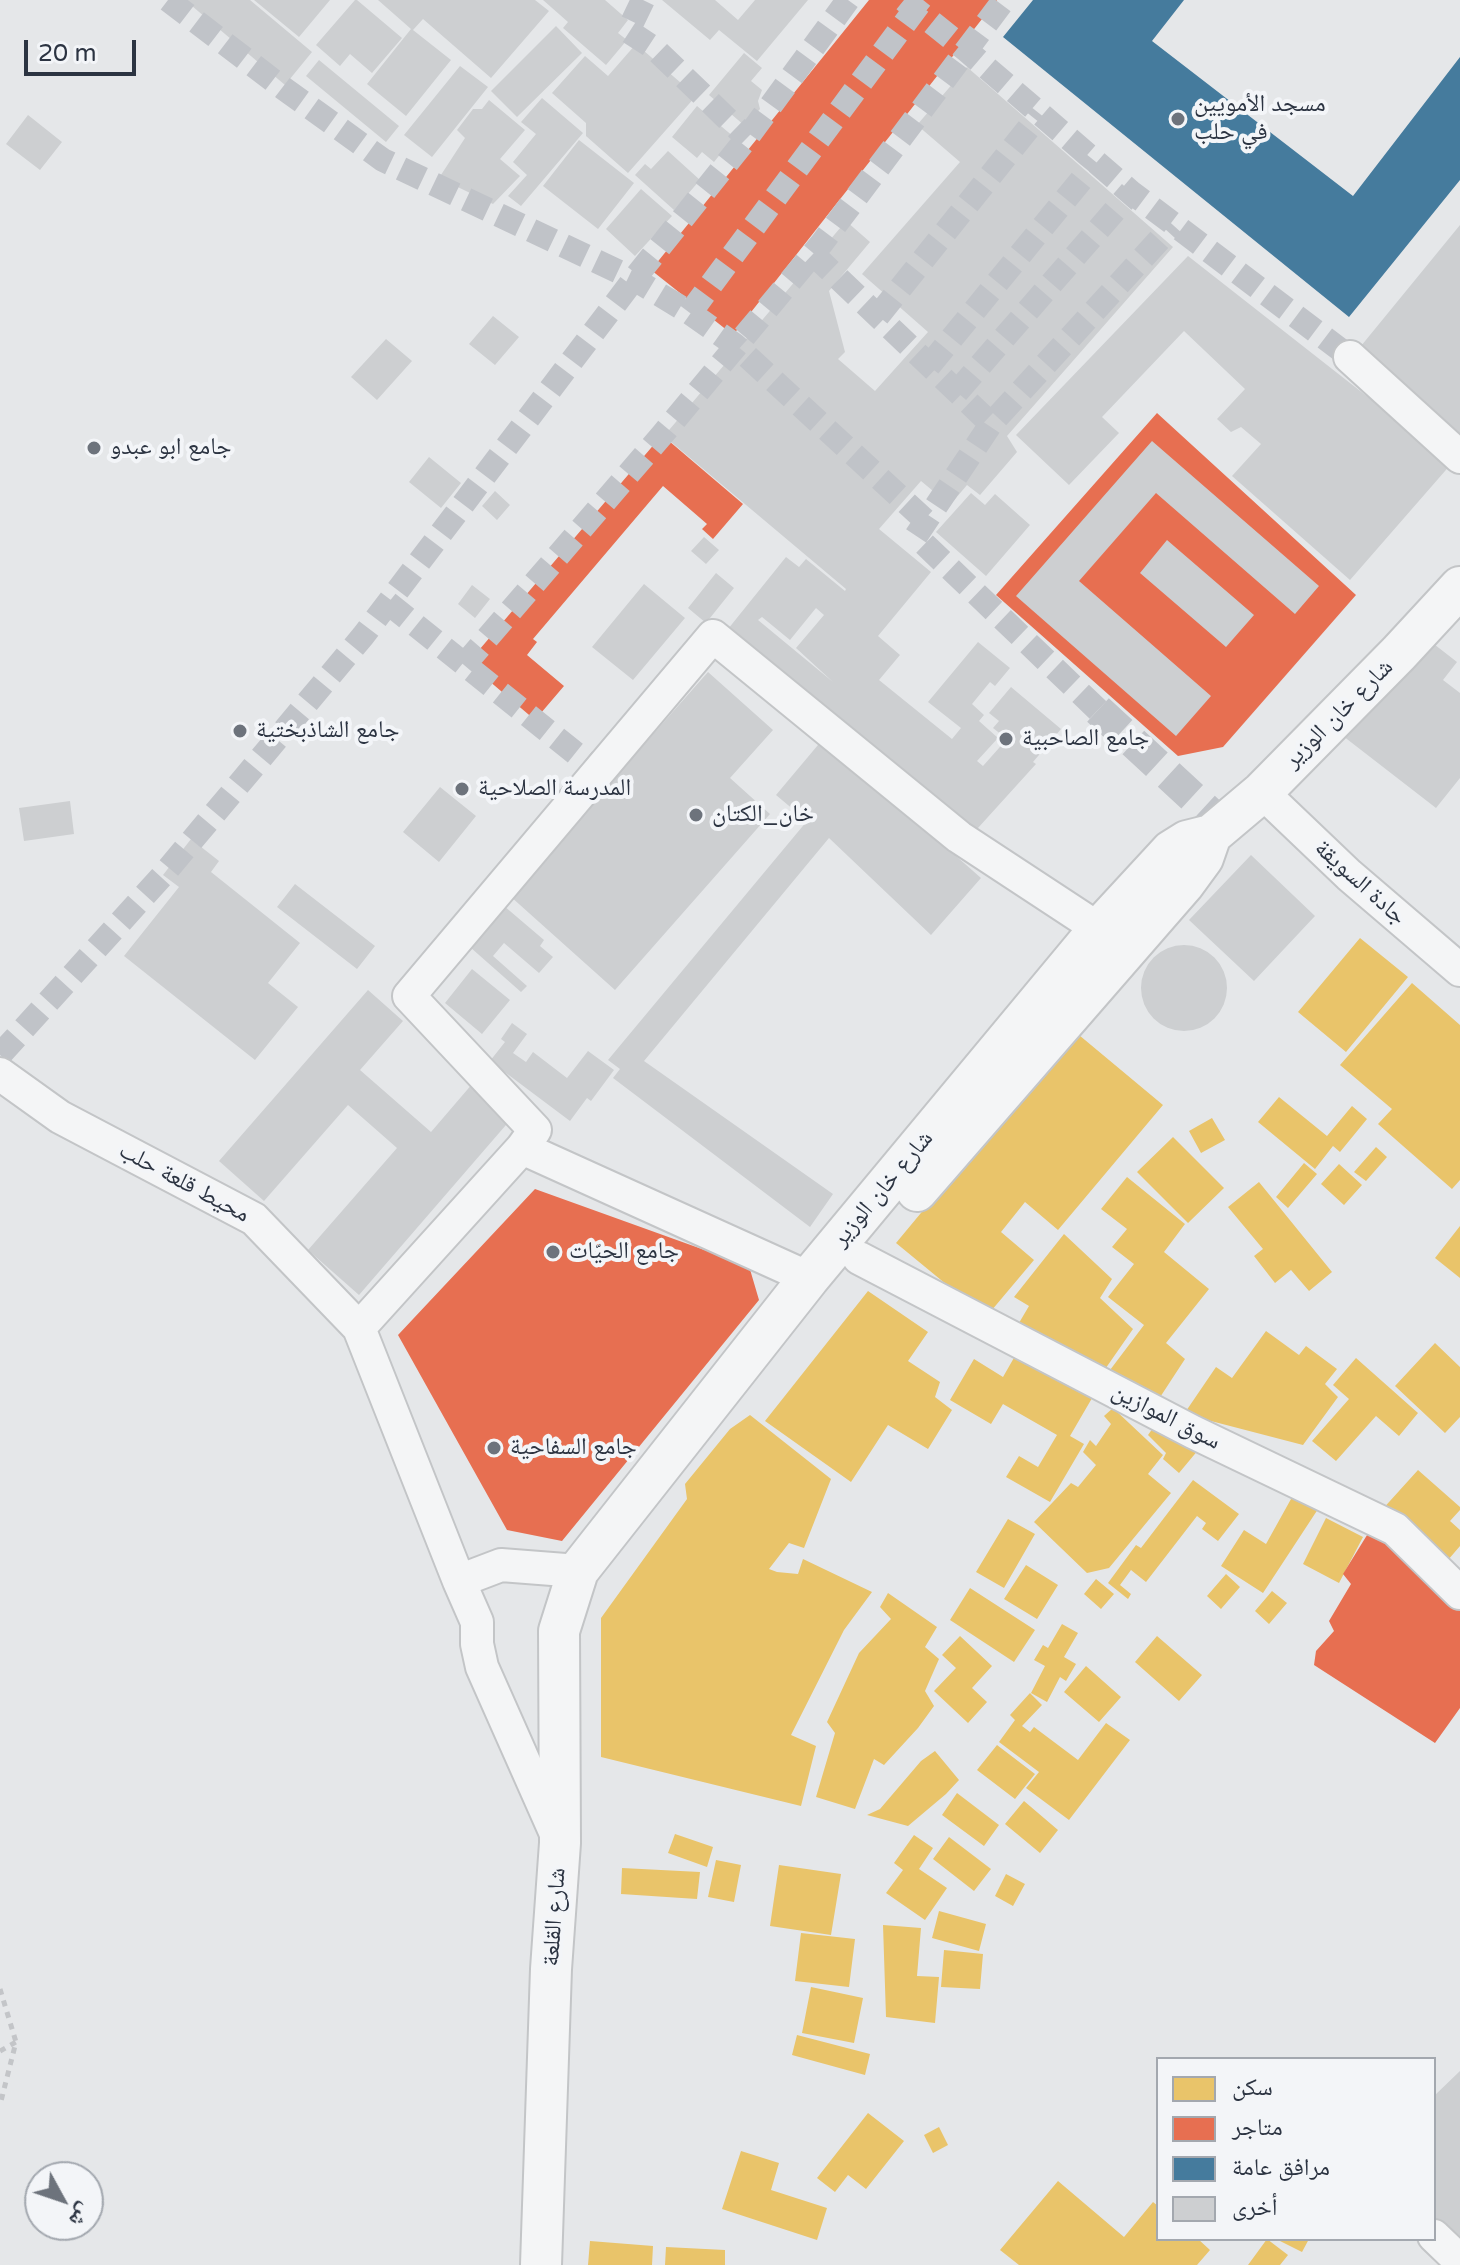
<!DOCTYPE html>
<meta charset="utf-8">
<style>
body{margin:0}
#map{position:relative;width:1460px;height:2265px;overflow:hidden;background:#e5e7e9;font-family:"Varela Round","Noto Naskh Arabic",sans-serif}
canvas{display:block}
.legend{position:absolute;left:1156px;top:2057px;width:280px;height:184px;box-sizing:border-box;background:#f3f5f8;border:2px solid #a3a8af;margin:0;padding:10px 14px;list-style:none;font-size:24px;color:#2c3442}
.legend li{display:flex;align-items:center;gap:16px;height:40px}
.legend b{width:40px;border:2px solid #a3a8af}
.north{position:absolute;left:24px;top:2161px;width:80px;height:80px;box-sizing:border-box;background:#f3f5f8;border:2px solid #a3a8af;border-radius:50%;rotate:130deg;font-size:22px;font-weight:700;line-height:32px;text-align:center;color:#2c3442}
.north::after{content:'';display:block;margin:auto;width:28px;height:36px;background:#6d737c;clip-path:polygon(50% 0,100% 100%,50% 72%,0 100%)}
.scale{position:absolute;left:24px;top:40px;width:112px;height:36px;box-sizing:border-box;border:4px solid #2c3442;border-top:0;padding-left:10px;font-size:24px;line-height:28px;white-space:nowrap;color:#2c3442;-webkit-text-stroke:6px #f3f5f8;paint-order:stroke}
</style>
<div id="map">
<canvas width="1460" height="2265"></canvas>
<ul class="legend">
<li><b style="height:22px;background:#e9c46a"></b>سكن</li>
<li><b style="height:22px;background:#e76f51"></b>متاجر</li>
<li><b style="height:22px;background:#457b9d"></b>مرافق عامة</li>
<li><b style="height:22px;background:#cdcfd1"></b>أخرى</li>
</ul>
<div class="north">ش</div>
<div class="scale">20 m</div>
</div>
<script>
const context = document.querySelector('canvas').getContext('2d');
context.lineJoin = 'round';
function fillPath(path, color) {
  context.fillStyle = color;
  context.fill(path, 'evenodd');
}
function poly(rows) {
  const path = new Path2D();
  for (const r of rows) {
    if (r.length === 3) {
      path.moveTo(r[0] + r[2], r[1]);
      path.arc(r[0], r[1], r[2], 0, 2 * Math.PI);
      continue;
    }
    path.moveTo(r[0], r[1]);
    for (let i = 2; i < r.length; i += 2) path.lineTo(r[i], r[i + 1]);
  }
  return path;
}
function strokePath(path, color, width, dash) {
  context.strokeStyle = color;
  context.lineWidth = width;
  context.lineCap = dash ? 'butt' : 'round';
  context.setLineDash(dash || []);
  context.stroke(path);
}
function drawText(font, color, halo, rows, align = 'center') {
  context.font = font + ' "Varela Round","Noto Naskh Arabic",sans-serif';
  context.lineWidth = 8;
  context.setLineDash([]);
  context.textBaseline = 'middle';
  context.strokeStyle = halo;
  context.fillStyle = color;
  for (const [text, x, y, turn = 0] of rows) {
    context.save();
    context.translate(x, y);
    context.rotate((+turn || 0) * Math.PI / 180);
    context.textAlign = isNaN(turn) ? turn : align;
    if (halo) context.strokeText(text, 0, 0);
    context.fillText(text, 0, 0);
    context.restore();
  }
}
const homes = poly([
 [1360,938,1408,977,1346,1052,1298,1012],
 [1412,983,1460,1025,1460,1180,1452,1189,1378,1124,1392,1109,1340,1065],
 [1073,1030,1163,1105,1058,1230,1025,1202,1001,1232,1034,1260,986,1317,896,1243],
 [1279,1097,1327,1136,1352,1106,1367,1119,1340,1152,1333,1146,1315,1169,1258,1122],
 [1212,1118,1225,1140,1201,1153,1189,1131],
 [1173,1137,1224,1188,1188,1223,1137,1172],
 [1376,1147,1387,1157,1366,1181,1354,1172],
 [1304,1163,1317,1174,1288,1208,1276,1197],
 [1339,1164,1362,1185,1344,1205,1321,1184],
 [1127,1177,1185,1224,1164,1252,1209,1289,1166,1343,1185,1359,1153,1408,1104,1378,1144,1325,1108,1297,1134,1264,1112,1247,1127,1229,1101,1209],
 [1259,1182,1332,1272,1309,1291,1291,1270,1275,1283,1254,1256,1263,1249,1228,1207],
 [1460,1226,1460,1278,1435,1258],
 [1064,1234,1112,1279,1100,1298,1133,1329,1101,1375,1016,1328,1029,1306,1014,1297],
 [868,1291,928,1332,908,1361,940,1382,935,1397,952,1410,928,1449,888,1425,851,1482,765,1421],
 [1266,1331,1299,1355,1306,1346,1337,1369,1325,1384,1338,1397,1303,1445,1184,1414,1216,1367,1232,1378],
 [1435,1343,1460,1367,1460,1417,1445,1433,1395,1386],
 [1019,1349,1095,1393,1070,1436,1084,1444,1050,1502,1006,1477,1019,1456,1038,1467,1057,1435,1003,1404,991,1424,950,1400,974,1359,1003,1377],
 [1356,1358,1418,1413,1399,1436,1376,1416,1336,1461,1312,1441,1349,1399,1333,1385],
 [1113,1408,1163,1455,1148,1474,1171,1493,1109,1568,1087,1573,1034,1522,1071,1483,1078,1487,1096,1465,1083,1452,1090,1440,1096,1446,1111,1424,1104,1416],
 [750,1415,831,1479,804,1548,789,1543,769,1569,777,1572,798,1574,803,1559,872,1592,844,1630,791,1735,816,1746,801,1806,601,1757,601,1618,687,1499,685,1484,730,1429],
 [1160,1418,1199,1449,1179,1473,1163,1459,1166,1453,1148,1435],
 [1418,1470,1460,1507,1460,1510,1450,1521,1460,1530,1460,1546,1442,1567,1380,1512],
 [1193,1480,1239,1514,1218,1541,1202,1529,1206,1523,1197,1516,1146,1582,1131,1570,1120,1585,1131,1594,1128,1599,1108,1583,1136,1545,1141,1548],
 [1296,1490,1322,1503,1263,1593,1221,1566,1244,1530,1266,1544],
 [1326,1518,1363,1537,1339,1583,1303,1564],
 [1008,1519,1035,1534,1004,1588,976,1572],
 [1026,1565,1058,1585,1037,1619,1004,1599],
 [1226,1574,1240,1587,1221,1609,1207,1596],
 [1096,1579,1114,1594,1101,1609,1084,1594],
 [970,1588,1035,1630,1014,1662,950,1620],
 [1272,1591,1287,1603,1269,1624,1255,1611],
 [888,1593,937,1627,925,1647,939,1659,925,1691,934,1706,918,1728,884,1765,874,1759,855,1809,816,1797,835,1733,827,1722,859,1653,891,1619,880,1607],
 [1062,1624,1078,1633,1064,1657,1076,1664,1066,1681,1060,1677,1047,1702,1031,1693,1045,1666,1034,1660,1043,1645,1048,1648],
 [960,1636,992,1666,972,1688,987,1702,968,1723,934,1691,956,1668,942,1655],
 [1157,1636,1202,1675,1179,1701,1135,1662],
 [1086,1666,1121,1697,1099,1722,1064,1692],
 [1030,1693,1042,1705,1022,1726,1030,1732,1034,1727,1078,1760,1106,1723,1130,1740,1069,1820,1026,1788,1039,1772,999,1742,1015,1720,1010,1715],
 [997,1745,1035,1774,1015,1799,977,1770],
 [935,1751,959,1780,946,1794,908,1826,867,1815,880,1809,921,1761],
 [957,1793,999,1825,984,1846,942,1815],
 [1024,1801,1058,1830,1040,1853,1005,1824],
 [675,1834,713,1847,707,1867,668,1853],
 [914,1835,933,1848,919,1869,947,1888,925,1920,886,1893,903,1870,894,1863],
 [949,1837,991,1869,974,1891,933,1859],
 [716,1860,741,1865,734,1902,708,1897],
 [779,1865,841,1874,831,1935,770,1926],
 [622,1868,700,1872,697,1899,621,1894],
 [1006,1874,1025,1884,1013,1906,995,1896],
 [939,1911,986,1924,979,1951,932,1938],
 [883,1925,921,1928,917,1976,939,1977,935,2023,886,2017],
 [801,1933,855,1939,849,1987,795,1981],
 [944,1950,983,1954,980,1989,941,1987],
 [811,1987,863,1998,854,2043,802,2033],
 [797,2035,870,2054,865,2075,792,2055],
 [868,2113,904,2141,866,2189,848,2175,835,2192,817,2178],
 [939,2127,948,2145,933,2153,924,2135],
 [741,2151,779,2163,771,2190,827,2208,817,2240,722,2209],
 [1058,2181,1124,2237,1153,2202,1158,2206,1158,2239,1198,2239,1210,2250,1197,2265,1019,2265,1000,2250],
 [1267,2239,1288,2255,1280,2265,1248,2265],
 [1276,2239,1309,2239,1302,2252],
 [590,2241,653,2246,652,2265,588,2265],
 [666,2247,725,2250,725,2265,665,2265]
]);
const shops = poly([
 [869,0,997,0,733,335,651,270],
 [1157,413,1356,595,1223,747,1178,756,996,595],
 [662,435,743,504,713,539,702,529,707,524,663,486,533,639,537,642,527,655,564,686,535,720,468,663],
 [535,1189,749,1266,759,1300,562,1541,507,1530,398,1335],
 [1372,1527,1460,1603,1460,1708,1435,1743,1314,1665,1316,1651,1334,1631,1329,1621,1351,1584,1343,1574]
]);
const public = poly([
 [1033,0,1184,0,1152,41,1353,196,1460,57,1460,180,1349,317,1003,37]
]);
const building = poly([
 [185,0,250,0,312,52,285,85],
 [254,0,330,0,299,37],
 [355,0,357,0,402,38,372,73,350,54,340,66,316,45],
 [378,0,535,0,549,11,491,78,423,19,413,30,451,60,406,116,367,84,411,29],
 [543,0,605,0,628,20,618,33,627,40,606,65,563,28,568,22],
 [662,0,715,0,738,20,755,0,808,0,757,61,719,30,710,40],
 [556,26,582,53,517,117,491,91],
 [636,44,696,96,628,173,586,136,586,123,552,93,585,56,608,76],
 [744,53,762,68,751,81,762,90,758,101,760,109,745,126,709,95],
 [319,60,399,126,386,142,306,76],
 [460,66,488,87,432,157,404,135],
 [967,67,1173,247,1007,436,1017,452,980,495,967,485,950,505,921,481,879,529,931,572,878,636,900,655,879,680,952,739,961,728,928,702,978,642,1010,668,995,686,990,682,972,704,984,715,979,721,998,738,977,761,983,766,1007,739,993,728,999,721,989,713,1011,687,1061,729,1033,762,1036,764,968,839,728,629,786,557,799,567,806,559,845,591,846,589,664,436,846,221,870,242,829,291,845,352,838,359,875,391,928,332,862,274,960,162,917,125],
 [816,608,824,615,796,648,833,682,758,620,762,617,790,640],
 [542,98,583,133,521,206,508,196,527,175,513,162,536,134,521,122],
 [489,100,525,130,500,159,520,176,493,204,439,178,465,138,457,130,473,109,482,109],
 [697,106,734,137,714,162,702,152,697,158,672,137],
 [28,115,62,142,40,170,6,144],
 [579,140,634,183,598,229,543,186],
 [668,151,700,180,674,210,635,175,645,164,651,169],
 [641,189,672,216,635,256,606,229],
 [1460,225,1460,446,1352,357],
 [1188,256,1452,463,1350,580,1232,476,1261,444,1241,427,1231,432,1217,419,1245,389,1184,331,1102,417,1119,433,1069,485,1016,435],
 [493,316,519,337,495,365,469,344],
 [386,339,412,361,377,400,351,377],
 [1152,441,1319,586,1295,614,1156,493,1079,581,1211,696,1176,736,1016,596],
 [429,457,461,483,441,508,409,482],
 [495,491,510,505,497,520,482,506],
 [971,493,985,505,995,494,1030,525,986,576,936,532],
 [704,537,719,550,706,564,691,551],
 [1167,540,1254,615,1226,647,1140,573],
 [716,573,734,588,706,623,688,608],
 [644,584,685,618,633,680,592,647],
 [472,585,490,599,475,618,458,604],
 [1421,634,1457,662,1443,680,1460,693,1460,778,1436,808,1343,736],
 [708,672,773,730,730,778,770,814,615,990,510,896],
 [823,739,981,878,931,935,829,838,644,1061,833,1194,810,1227,613,1078,620,1069,608,1060,807,821,776,795],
 [440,787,476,816,439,862,403,832],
 [70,801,74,834,24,841,19,808],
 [191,839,219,861,211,872,300,943,268,983,298,1007,255,1060,124,956,179,887,163,875],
 [1251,855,1315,916,1254,981,1189,920],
 [295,884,375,946,357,969,277,907],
 [497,900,544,940,540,946,553,957,539,973,504,943,493,956,527,986,521,992,462,940],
 [1184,988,43],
 [472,969,510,1000,482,1034,445,1003],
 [368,990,403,1021,360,1070,431,1132,473,1083,512,1118,359,1295,308,1250,397,1148,348,1105,264,1201,219,1161],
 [512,1023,527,1034,513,1053,526,1062,533,1052,567,1078,588,1051,614,1070,591,1101,587,1098,570,1121,490,1061,505,1042,501,1039],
 [1460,2071,1460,2251,1434,2224,1434,2096]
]);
const pedestrianTunnel = poly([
 [168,0,283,88,383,160,634,279,690,313,735,345,926,521],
 [643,0,628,31,654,48,747,138],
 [904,0,966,50,1131,192,1350,357],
 [813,254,991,424],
 [690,313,922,0],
 [878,316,1040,114],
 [929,366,1096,162],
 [957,392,1131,192],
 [388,603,599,772],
 [464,665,662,435,822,243,1004,0],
 [1098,710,916,536,991,424,1173,225],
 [0,1055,163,875,363,636,634,279,747,138,848,0]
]);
const minorTunnel = poly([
 [1098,710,1223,825]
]);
const path = poly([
 [0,1989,16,2042],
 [0,2051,16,2042,0,2105]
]);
const minor = poly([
 [1350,357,1460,457],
 [1262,792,1349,875,1460,970],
 [0,1074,60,1117,254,1219,359,1328,459,1581],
 [522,1148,809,1278],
 [859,1258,1193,1432,1395,1529,1460,1593],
 [359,1328,522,1148,535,1130,409,996,713,636,959,837,1099,929],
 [557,1836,482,1667,477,1644,477,1622,459,1581,501,1565,578,1571],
 [1434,2236,1460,2261]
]);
const tertiary = poly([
 [917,1191,1184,884,1203,858,1211,835],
 [541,2265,551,1969,560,1843,559,1631,578,1571,809,1278,1099,929,1171,851,1187,841,1211,835,1262,792,1399,653,1460,587]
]);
const markers = [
 [1178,119,8,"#6d737c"],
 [94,448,8,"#6d737c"],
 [240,731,8,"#6d737c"],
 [1006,739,8,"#6d737c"],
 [462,789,8,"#6d737c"],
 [696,815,8,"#6d737c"],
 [553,1252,8,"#6d737c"],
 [494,1448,8,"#6d737c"]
];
const poiNames = [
 ["مسجد الأمويين",1194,105],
 ["في حلب",1194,133],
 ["جامع ابو عبدو",110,448],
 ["جامع الشاذبختية",256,731],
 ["جامع الصاحبية",1022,739],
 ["المدرسة الصلاحية",478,789],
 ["خان_الكتان",712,815],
 ["جامع الحيّات",569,1252],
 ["جامع السفاحية",510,1448]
];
const streetNames = [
 ["شارع خان الوزير",1339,714,-45],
 ["جادة السويقة",1360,883,42],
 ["محيط قلعة حلب",184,1183,28],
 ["شارع خان الوزير",883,1189,-50],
 ["سوق الموازين",1166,1417,27],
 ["شارع القلعة",555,1917,-86]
];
fillPath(homes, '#e9c46a');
fillPath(shops, '#e76f51');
fillPath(public, '#457b9d');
fillPath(building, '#cdcfd1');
strokePath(pedestrianTunnel, '#c0c3c8', 24, [24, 12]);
strokePath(minorTunnel, '#c0c3c8', 32, [32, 16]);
strokePath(minor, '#c3c5c7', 36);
strokePath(tertiary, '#c3c5c7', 44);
strokePath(path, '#c3c5c8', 5, [6, 6]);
strokePath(minor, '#f4f5f6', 32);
strokePath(tertiary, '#f4f5f6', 40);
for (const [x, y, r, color] of markers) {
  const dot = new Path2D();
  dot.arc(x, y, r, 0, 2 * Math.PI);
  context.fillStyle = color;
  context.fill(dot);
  strokePath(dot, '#f3f5f8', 3);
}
drawText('24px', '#2c3442', '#f3f5f8', poiNames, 'left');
drawText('24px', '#2c3442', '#f3f5f8', streetNames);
</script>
